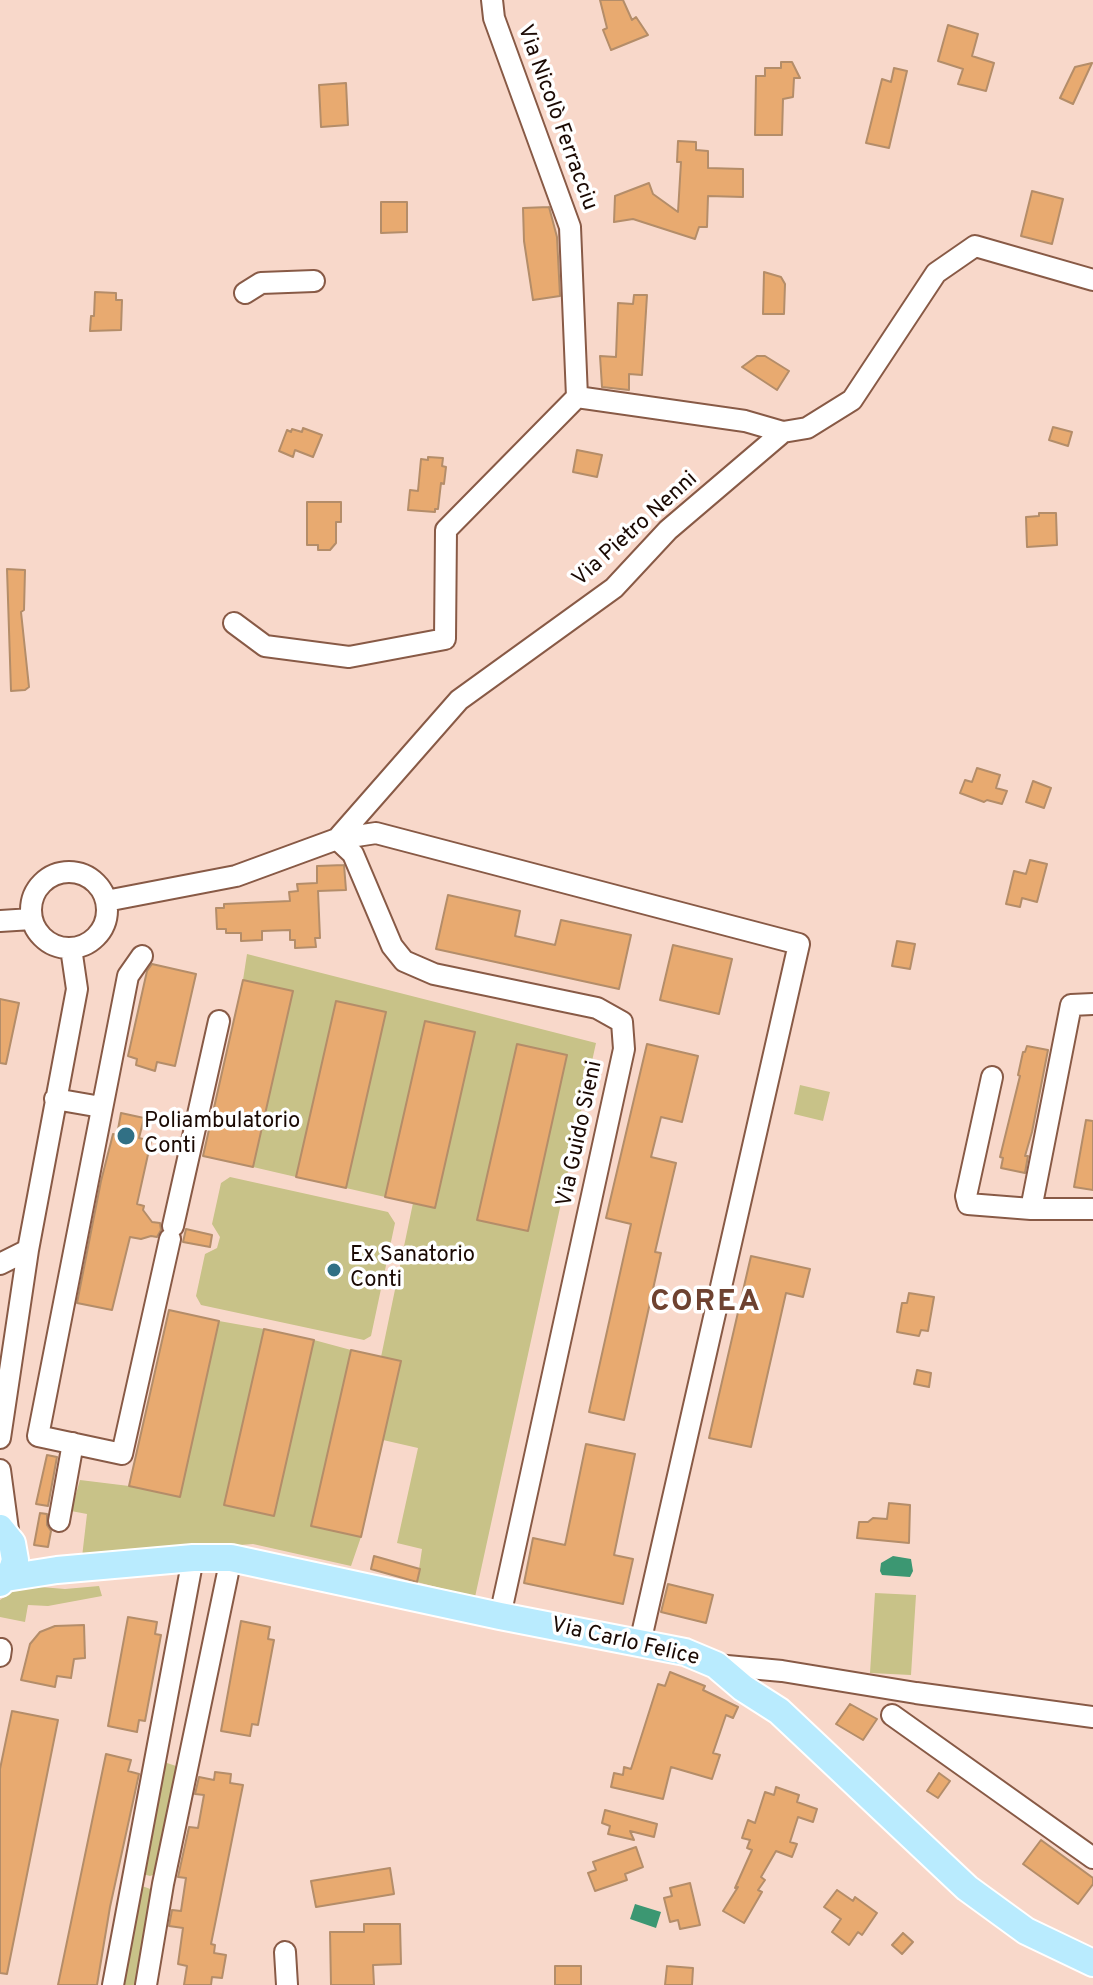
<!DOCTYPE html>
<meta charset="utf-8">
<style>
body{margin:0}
canvas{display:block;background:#f8d8ca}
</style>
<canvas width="1093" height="1985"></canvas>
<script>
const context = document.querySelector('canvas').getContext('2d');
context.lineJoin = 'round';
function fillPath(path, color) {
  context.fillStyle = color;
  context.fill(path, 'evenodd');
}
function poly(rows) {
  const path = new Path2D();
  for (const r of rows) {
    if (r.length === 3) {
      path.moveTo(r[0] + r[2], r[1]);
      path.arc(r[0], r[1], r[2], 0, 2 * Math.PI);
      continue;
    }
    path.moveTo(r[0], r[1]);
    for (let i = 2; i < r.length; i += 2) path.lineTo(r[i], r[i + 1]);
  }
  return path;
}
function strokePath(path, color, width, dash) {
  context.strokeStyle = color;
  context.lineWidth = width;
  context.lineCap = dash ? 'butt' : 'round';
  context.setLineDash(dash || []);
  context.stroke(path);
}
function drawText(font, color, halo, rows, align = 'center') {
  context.font = font + ' Overpass,sans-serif';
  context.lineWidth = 7;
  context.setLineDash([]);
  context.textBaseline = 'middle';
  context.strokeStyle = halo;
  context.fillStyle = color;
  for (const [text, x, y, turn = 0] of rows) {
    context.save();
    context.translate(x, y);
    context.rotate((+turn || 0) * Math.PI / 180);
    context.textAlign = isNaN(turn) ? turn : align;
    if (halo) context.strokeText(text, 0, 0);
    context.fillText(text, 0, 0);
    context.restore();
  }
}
const green = poly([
 [247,954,596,1043,475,1597,417,1582,422,1549,397,1543,418,1448,383,1440,401,1362,381,1357,413,1203,435,1207,475,1032,425,1021,385,1197,346,1188,386,1012,336,1001,296,1177,253,1167,293,992,243,980],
 [518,1044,567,1055,527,1231,478,1220],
 [800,1085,830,1092,823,1121,794,1114],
 [230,1177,388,1212,395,1223,371,1336,364,1340,201,1305,196,1296,205,1254,217,1248,220,1237,212,1224,221,1183],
 [219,1321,264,1329,224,1505,274,1516,314,1340,351,1350,311,1526,361,1537,351,1566,253,1544,82,1557,87,1514,71,1511,80,1480,129,1486,180,1497],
 [28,1586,65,1589,99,1586,102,1596,48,1606,28,1605,25,1622,0,1617,0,1600,16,1589],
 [875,1593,916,1595,911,1675,870,1673],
 [164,1762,176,1766,178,1772,156,1874,150,1876,143,1874],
 [142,1886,153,1890,139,1985,117,1985]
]);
const water = poly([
 [893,1556,911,1559,913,1571,910,1577,882,1575,880,1571,881,1563],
 [635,1904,661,1912,656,1928,630,1919]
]);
const building = poly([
 [600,0,623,0,632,20,636,17,648,35,611,50,603,30,607,28,600,0],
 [948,25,978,34,972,56,994,63,986,91,958,84,963,69,938,61,948,25],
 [781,62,792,62,800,78,794,78,793,97,783,99,782,135,755,135,756,76,765,76,765,68,781,68,781,62],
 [1092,63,1073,104,1060,98,1075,67,1092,63],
 [894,68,907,71,889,148,866,143,882,79,891,82,894,68],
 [346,83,348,125,321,127,319,85,346,83],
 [678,141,696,142,696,150,708,151,708,168,743,169,743,197,708,196,707,227,699,227,695,239,633,219,614,222,615,196,649,183,653,194,678,212,681,162,677,162,678,141],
 [1032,191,1063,199,1052,244,1021,236,1032,191],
 [381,202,407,202,407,232,381,233,381,202],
 [549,207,557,237,560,296,533,300,524,241,523,208,549,207],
 [764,272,781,277,785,284,784,314,763,314,764,272],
 [95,292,116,293,116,300,122,300,121,330,90,331,91,316,94,316,95,292],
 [634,295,647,295,642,375,629,374,629,390,602,387,600,356,616,357,618,303,633,304,634,295],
 [757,356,765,356,789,371,777,390,742,367,757,356],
 [1053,427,1072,432,1068,446,1049,440,1053,427],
 [303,428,322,435,313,457,295,450,293,457,279,451,287,430,291,432,292,429,302,432,303,428],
 [577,450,602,455,597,477,573,472,577,450],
 [428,457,443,458,442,466,446,467,444,484,441,483,438,509,435,509,435,512,408,510,410,490,418,491,421,459,428,460,428,457],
 [307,502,341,502,341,522,336,522,336,543,330,550,318,550,318,545,307,545,307,502],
 [1039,513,1056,513,1057,545,1027,547,1026,517,1039,516,1039,513],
 [7,569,25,570,24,610,21,612,29,687,25,690,11,691,7,569],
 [977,768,1000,775,996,788,1007,791,1002,804,987,800,984,802,960,793,965,780,972,782,977,768],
 [1033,781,1051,788,1044,808,1026,802,1033,781],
 [1030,860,1047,864,1037,902,1022,898,1020,907,1006,904,1014,871,1026,874,1030,860],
 [344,865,346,890,318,891,320,938,315,938,316,947,295,948,295,940,290,940,290,930,262,931,262,940,241,941,241,933,226,933,226,929,217,929,216,908,224,908,224,904,290,901,289,892,298,891,297,884,317,883,317,866,344,865],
 [448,895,520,911,515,936,555,945,561,920,631,935,619,989,436,949,448,895],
 [897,941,915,944,910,969,892,966,897,941],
 [673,945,732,959,719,1014,660,1000,673,945],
 [152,964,196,974,175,1066,157,1062,155,1071,136,1065,137,1059,128,1056,147,971,152,964],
 [243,980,293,991,253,1167,203,1156,243,980],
 [0,999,19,1003,6,1064,0,1063,0,999],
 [336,1001,386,1012,346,1188,296,1177,336,1001],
 [425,1021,475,1032,435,1208,385,1197,425,1021],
 [517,1044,567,1055,528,1231,477,1220,517,1044],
 [647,1044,698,1056,682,1122,661,1117,651,1157,676,1163,655,1252,661,1253,624,1420,589,1412,631,1224,606,1218,647,1044],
 [1027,1046,1048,1050,1032,1132,1025,1156,1028,1156,1025,1173,1001,1168,1003,1158,1000,1157,1020,1076,1018,1075,1023,1052,1025,1052,1027,1046],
 [121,1113,144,1118,139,1138,151,1141,137,1204,144,1206,143,1210,152,1222,160,1223,161,1230,157,1237,151,1236,141,1239,130,1237,112,1310,77,1303,101,1181,113,1134,117,1135,121,1113],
 [1086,1120,1093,1121,1093,1190,1074,1187,1086,1120],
 [186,1229,212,1235,210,1247,183,1242,186,1229],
 [751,1256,810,1269,803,1297,786,1293,751,1447,709,1438,751,1256],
 [909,1293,934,1297,928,1331,921,1330,919,1336,897,1332,902,1303,907,1303,909,1293],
 [169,1310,219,1321,180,1497,129,1486,169,1310],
 [264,1329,314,1340,274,1516,224,1505,264,1329],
 [351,1350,401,1361,361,1537,311,1526,351,1350],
 [917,1370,931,1373,929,1387,914,1384,917,1370],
 [586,1444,635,1454,614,1555,633,1559,623,1604,524,1583,533,1538,565,1545,586,1444],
 [47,1455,57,1457,48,1506,36,1504,47,1455],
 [889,1503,910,1505,909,1543,857,1538,859,1522,868,1522,873,1518,887,1519,889,1503],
 [40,1513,47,1514,47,1525,51,1531,48,1547,34,1545,40,1513],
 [374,1556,420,1569,417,1582,371,1569,374,1556],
 [668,1584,713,1595,706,1623,661,1612,668,1584],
 [128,1617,157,1622,155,1634,161,1635,145,1721,139,1720,137,1732,108,1726,128,1617],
 [241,1621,270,1627,268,1639,274,1640,258,1725,252,1724,250,1736,221,1731,241,1621],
 [84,1625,85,1658,74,1659,71,1678,57,1676,55,1687,21,1680,30,1644,40,1632,55,1626,84,1625],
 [670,1672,705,1686,703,1690,738,1707,733,1718,726,1715,713,1753,720,1755,712,1779,671,1767,663,1799,611,1787,614,1773,623,1775,624,1767,631,1769,658,1684,665,1686,670,1672],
 [850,1704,877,1719,863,1740,836,1724,850,1704],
 [12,1711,58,1720,7,1974,0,1973,0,1769,12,1711],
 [106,1754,131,1760,128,1771,139,1774,110,1907,97,1985,58,1985,106,1754],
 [215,1772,231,1774,230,1783,243,1785,211,1944,215,1945,214,1953,226,1955,222,1978,212,1977,211,1985,184,1985,187,1966,178,1964,183,1928,169,1926,172,1910,181,1911,186,1878,178,1877,189,1827,198,1828,204,1795,195,1794,199,1777,214,1780,215,1772],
 [939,1773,950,1781,938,1798,927,1791,939,1773],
 [776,1787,799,1795,797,1802,817,1809,813,1822,798,1817,790,1842,797,1844,792,1857,776,1851,761,1877,765,1880,758,1890,762,1892,744,1923,723,1911,738,1887,735,1888,752,1850,747,1848,750,1840,742,1838,748,1820,755,1823,765,1792,774,1795,776,1787],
 [605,1810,657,1824,654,1837,630,1831,634,1840,608,1834,610,1826,602,1823,605,1810],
 [1041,1840,1093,1878,1093,1884,1078,1904,1023,1864,1041,1840],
 [636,1847,643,1867,625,1874,627,1880,595,1891,588,1873,596,1870,593,1862,636,1847],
 [390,1868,394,1894,316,1907,311,1881,390,1868],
 [690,1883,700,1925,680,1929,678,1920,670,1922,664,1898,672,1896,670,1888,690,1883],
 [837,1890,853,1901,855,1897,877,1913,862,1935,858,1932,849,1945,832,1932,841,1919,824,1907,837,1890],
 [364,1924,400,1924,401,1964,373,1965,374,1985,331,1985,330,1932,364,1932,364,1924],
 [903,1933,913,1942,902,1954,892,1945,903,1933],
 [555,1966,581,1966,581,1985,555,1985,555,1966],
 [667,1966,693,1968,692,1985,665,1985,667,1966]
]);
const minor = poly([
 [492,0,494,18,570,227,577,397,745,421,783,432],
 [245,293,261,283,314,281],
 [234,623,265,646,349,657,445,639,446,530,577,397],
 [337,839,376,833,799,944,640,1643],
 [337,839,353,854,392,946,404,961,434,974,597,1008,622,1022,624,1049,500,1616],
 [69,910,38],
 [106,901,236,876,337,839,459,700,614,588,668,530,783,432,807,428,852,400,936,273,975,246,1093,280],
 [0,921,32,919],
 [142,956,128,976,38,1436,122,1454,170,1239],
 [1093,1004,1071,1005,1031,1209,1093,1209],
 [992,1077,966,1196,968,1204,1031,1209],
 [55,1099,101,1107],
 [173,1226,219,1021],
 [0,1264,28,1250],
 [0,1438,28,1250,77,989,71,948],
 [0,1470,9,1537],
 [59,1521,73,1443],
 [0,1656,1,1649],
 [716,1665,782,1671,916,1693,1093,1717],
 [892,1715,1093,1858],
 [285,1952,287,1985],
 [113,1985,193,1558],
 [146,1985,163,1884,231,1558]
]);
const major = poly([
 [0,1528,12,1543,15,1560,12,1570,0,1583],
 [6,1578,57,1570,193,1558,231,1558,500,1616,685,1652,716,1665,743,1688,779,1711,967,1888,1026,1931,1093,1963]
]);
const markers = [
 [126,1136,10,"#317085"],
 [334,1270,8,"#317085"]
];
const streetNames = [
 ["Via Nicolò Ferracciu",556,118,70],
 ["Via Pietro Nenni",636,530,-42],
 ["Via Guido Sieni",581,1134,-78],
 ["Via Carlo Felice",625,1643,13]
];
const poiNames = [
 ["Poliambulatorio",144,1123],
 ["Conti",144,1148],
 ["Ex Sanatorio",350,1257],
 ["Conti",350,1282]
];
const districtNames = [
 ["COREA",706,1304]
];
fillPath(green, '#c8c288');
fillPath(water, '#3c9772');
fillPath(building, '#e8aa70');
strokePath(building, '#b48d69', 2);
strokePath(minor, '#885a46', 24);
strokePath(major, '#fff', 30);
strokePath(minor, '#fff', 20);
strokePath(major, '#b9ebfe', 26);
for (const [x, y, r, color] of markers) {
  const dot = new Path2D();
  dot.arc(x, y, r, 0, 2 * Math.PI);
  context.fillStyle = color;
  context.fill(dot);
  strokePath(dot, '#fff', 3);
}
drawText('22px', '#1a0903', '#fff', streetNames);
drawText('22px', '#1a0903', '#fff', poiNames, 'left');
context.letterSpacing = '2px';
drawText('bold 30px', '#6e4230', '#fff', districtNames);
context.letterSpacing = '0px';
</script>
